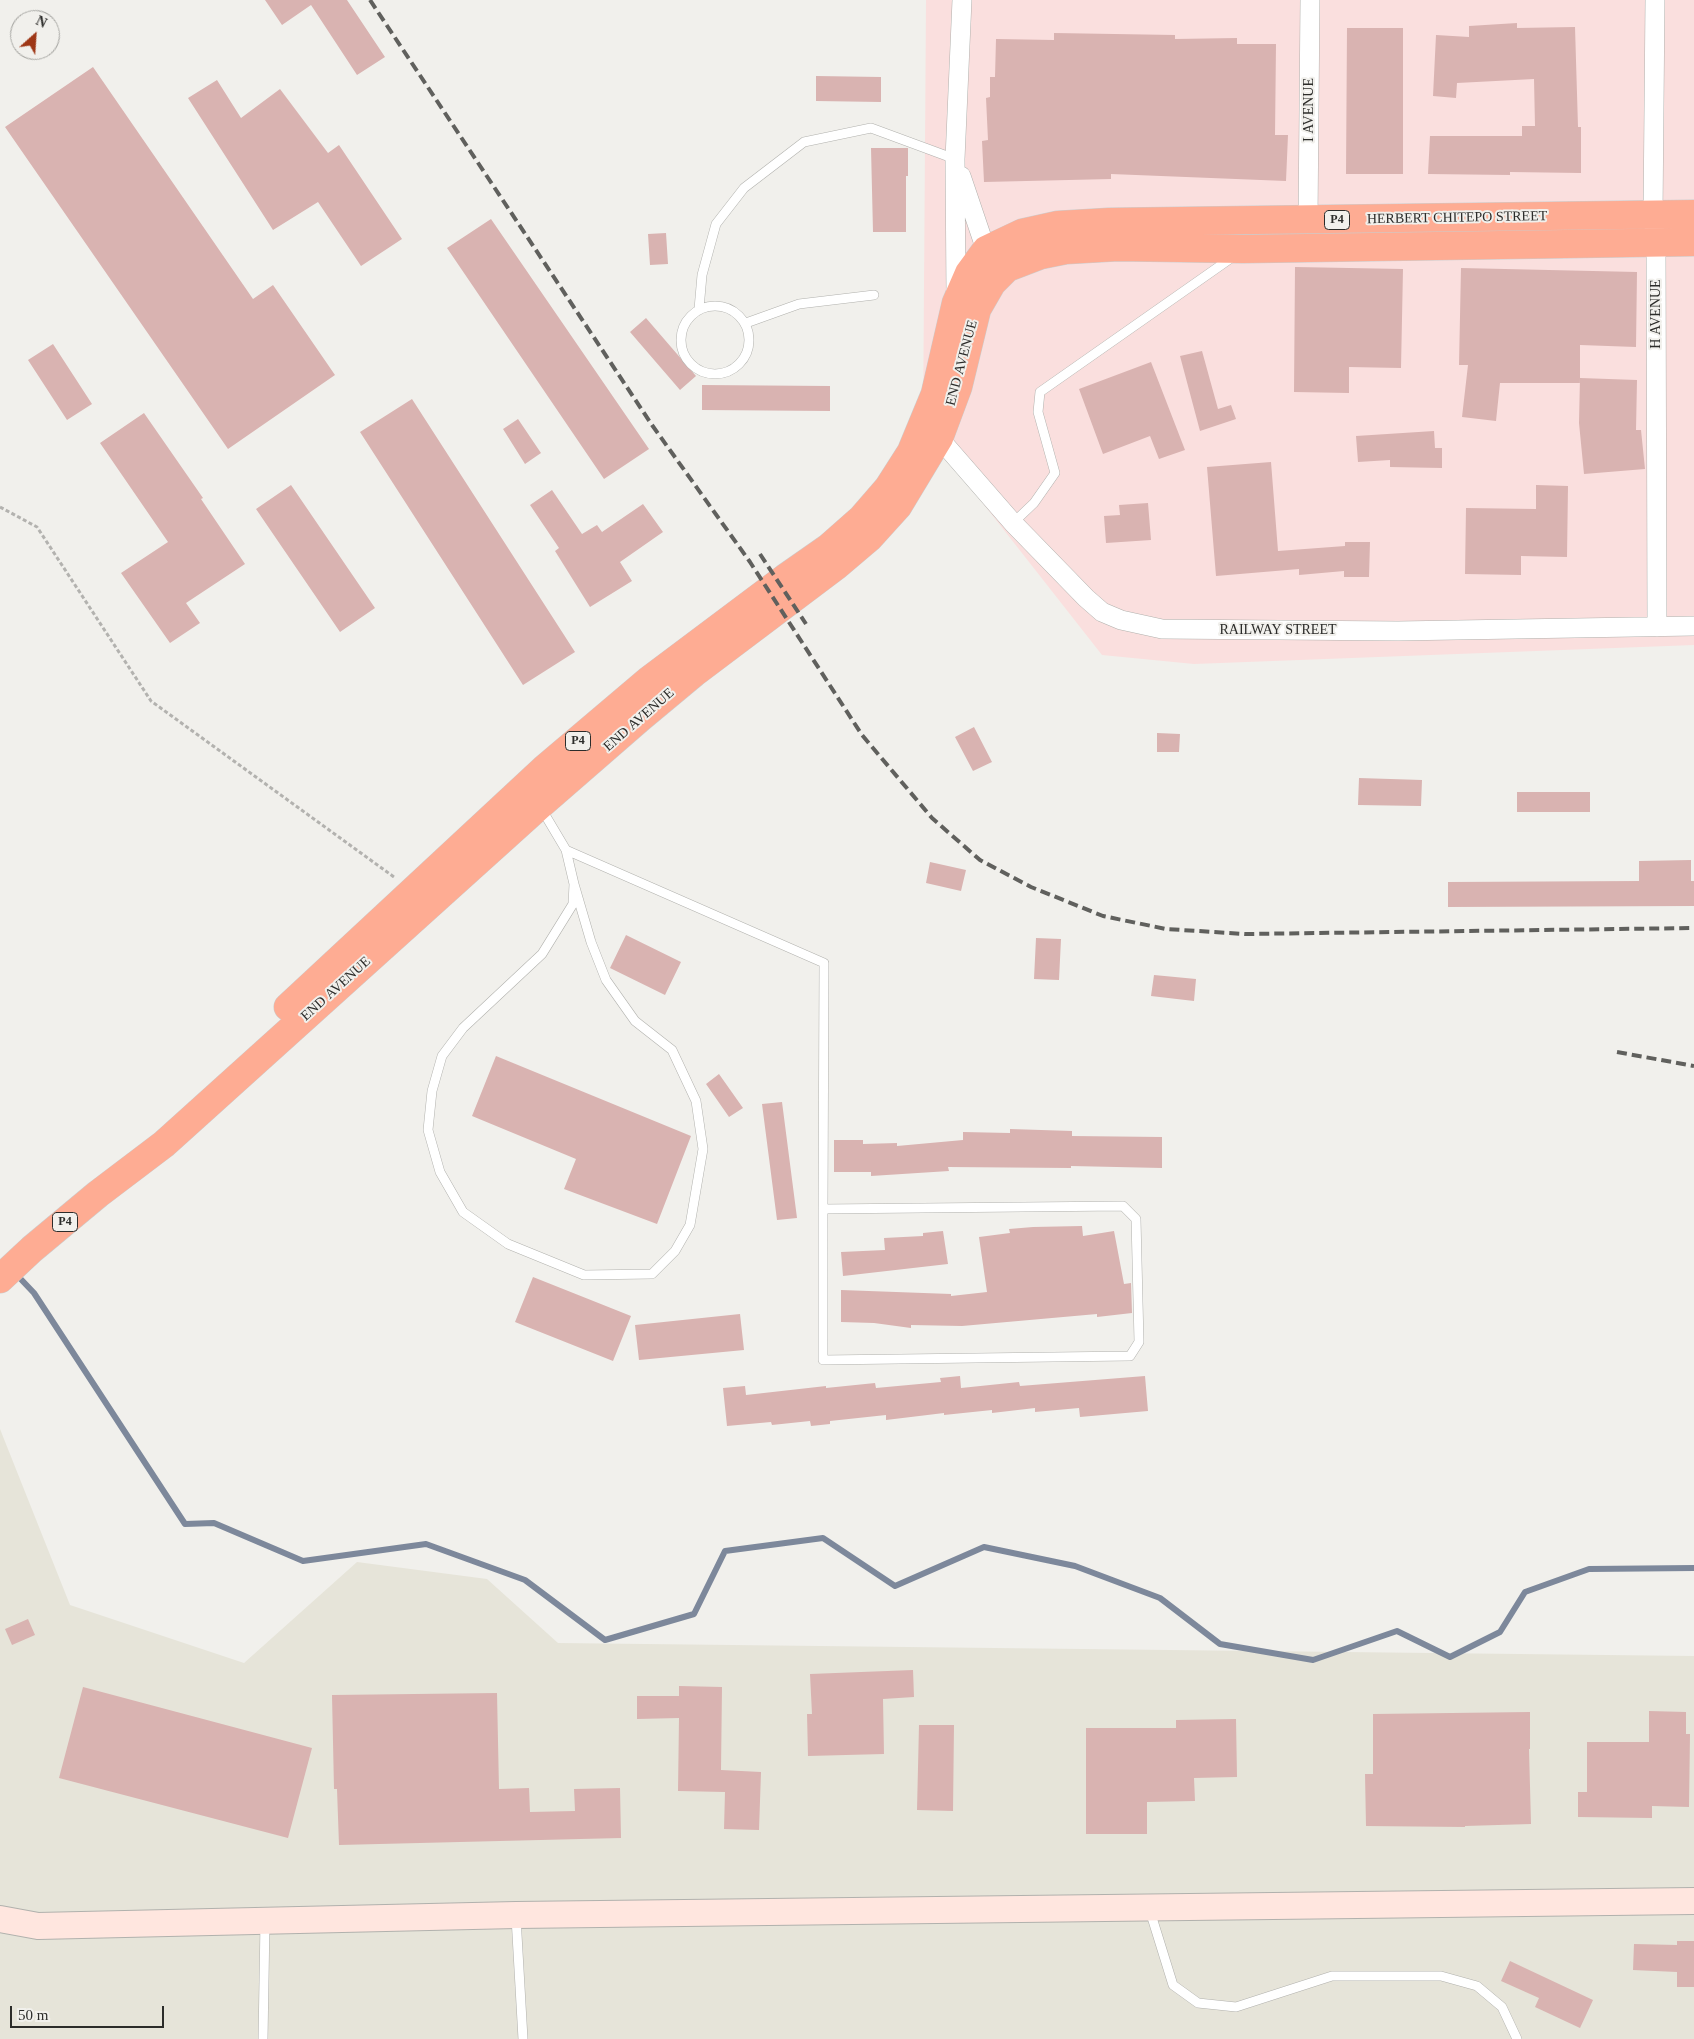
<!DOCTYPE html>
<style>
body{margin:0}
#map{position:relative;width:1694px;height:2039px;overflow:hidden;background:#f1f0ec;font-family:Georgia,serif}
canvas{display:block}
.north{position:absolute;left:10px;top:10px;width:50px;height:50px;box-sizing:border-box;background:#f1f0ec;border:1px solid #a2a29e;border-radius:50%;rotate:26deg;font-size:14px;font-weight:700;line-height:20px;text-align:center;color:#2c2c2a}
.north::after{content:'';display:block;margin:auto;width:18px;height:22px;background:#9e3716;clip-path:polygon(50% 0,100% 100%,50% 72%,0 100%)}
.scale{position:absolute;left:10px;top:2006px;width:154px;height:22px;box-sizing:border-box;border:2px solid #2c2c2a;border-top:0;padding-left:6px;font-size:15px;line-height:18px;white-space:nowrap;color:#2c2c2a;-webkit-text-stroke:4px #f1f0ec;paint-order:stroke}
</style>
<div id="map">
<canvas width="1694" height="2039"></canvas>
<div class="north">N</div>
<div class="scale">50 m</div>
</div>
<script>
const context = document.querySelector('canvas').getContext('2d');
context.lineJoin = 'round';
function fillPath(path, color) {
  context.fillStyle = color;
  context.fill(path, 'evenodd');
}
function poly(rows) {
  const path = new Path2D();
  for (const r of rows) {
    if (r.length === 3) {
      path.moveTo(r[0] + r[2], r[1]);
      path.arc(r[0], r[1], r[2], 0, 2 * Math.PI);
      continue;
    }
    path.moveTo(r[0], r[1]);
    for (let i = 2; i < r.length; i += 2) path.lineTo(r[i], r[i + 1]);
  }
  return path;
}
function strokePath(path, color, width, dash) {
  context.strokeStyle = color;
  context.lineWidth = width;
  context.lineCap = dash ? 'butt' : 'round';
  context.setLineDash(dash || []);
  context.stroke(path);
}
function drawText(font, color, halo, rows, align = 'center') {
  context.font = font + ' Georgia,serif';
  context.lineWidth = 4;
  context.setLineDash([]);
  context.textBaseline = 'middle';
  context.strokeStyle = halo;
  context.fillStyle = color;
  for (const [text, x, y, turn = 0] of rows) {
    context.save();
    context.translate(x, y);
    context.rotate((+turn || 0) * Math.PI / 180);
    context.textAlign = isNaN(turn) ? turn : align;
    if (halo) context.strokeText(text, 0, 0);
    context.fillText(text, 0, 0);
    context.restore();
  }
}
const commercial = poly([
 [926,0,1694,0,1694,645,1194,664,1102,655,923,427]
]);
const built = poly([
 [0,1429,70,1605,244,1663,357,1562,487,1579,558,1643,1694,1656,1694,2039,0,2039]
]);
const stream = poly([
 [15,1273,34,1293,185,1524,214,1523,303,1561,426,1544,525,1580,605,1640,694,1614,725,1551,823,1538,895,1586,984,1547,1075,1566,1160,1598,1220,1644,1313,1660,1397,1631,1450,1657,1500,1632,1525,1592,1589,1569,1694,1568]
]);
const building = poly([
 [265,0,347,0,385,57,357,75,311,5,282,25],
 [1517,23,1517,28,1575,27,1578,127,1581,127,1581,173,1510,172,1510,175,1428,174,1430,136,1522,136,1522,126,1535,126,1534,79,1457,83,1456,98,1433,96,1436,35,1469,37,1469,26],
 [1347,28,1403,28,1403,174,1346,174],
 [1054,33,1175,35,1175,39,1237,38,1237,44,1276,44,1275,135,1288,135,1286,181,1111,174,1111,179,984,182,982,141,988,140,986,98,990,97,990,77,995,77,996,39,1054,40],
 [93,67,253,299,273,285,335,375,228,449,5,127],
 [816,76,881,77,881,102,816,101],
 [217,80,241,118,280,89,328,153,339,145,402,239,361,266,318,202,273,230,188,98],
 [871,148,908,148,908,176,906,176,906,232,873,232],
 [491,219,649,449,604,479,447,248],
 [666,233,668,264,650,265,648,234],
 [1295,267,1403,269,1401,368,1349,367,1349,393,1294,392],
 [1461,268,1637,272,1636,347,1580,345,1580,383,1500,383,1496,421,1462,417,1468,365,1459,365],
 [646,318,696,376,680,390,630,332],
 [53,344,92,404,67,420,28,360],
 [1202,351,1218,409,1231,405,1236,419,1200,431,1180,356],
 [1151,362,1185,450,1159,459,1150,436,1103,454,1079,389],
 [1580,378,1637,380,1636,430,1641,430,1645,469,1584,474,1579,423],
 [702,385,830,386,830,411,702,410],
 [412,399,575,652,523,685,360,432],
 [144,413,203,498,201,499,245,564,186,603,200,623,170,643,121,573,168,542,100,443],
 [518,419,541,453,525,464,503,429],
 [1434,431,1435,448,1442,448,1442,468,1390,467,1390,460,1358,462,1356,436],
 [1271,462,1278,551,1345,546,1345,542,1370,542,1369,577,1344,577,1344,571,1299,575,1299,569,1216,576,1207,467],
 [291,485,375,608,340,632,256,509],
 [1536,485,1568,486,1567,557,1521,556,1521,575,1465,574,1466,508,1536,509],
 [552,490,582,534,597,525,602,532,643,504,663,532,620,562,632,581,590,607,555,551,559,548,530,505],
 [1148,503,1151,540,1106,543,1104,516,1120,515,1119,505],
 [974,727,992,762,973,771,955,737],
 [1157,733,1180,734,1179,752,1157,752],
 [1359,778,1422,780,1421,806,1358,805],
 [1517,792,1590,792,1590,812,1517,812],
 [1691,860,1691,881,1694,881,1694,906,1448,907,1448,882,1639,881,1639,861],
 [930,862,966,870,961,891,926,883],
 [626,935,681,962,665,995,610,968],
 [1036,938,1061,939,1059,980,1034,979],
 [1154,975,1196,979,1194,1001,1151,996],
 [496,1056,691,1136,657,1224,564,1189,576,1159,472,1116],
 [719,1074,743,1108,729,1117,706,1084],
 [782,1102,797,1218,777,1220,762,1104],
 [1010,1129,1072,1131,1072,1136,1162,1137,1162,1168,1071,1166,1071,1168,948,1167,949,1171,871,1176,871,1172,834,1172,834,1140,863,1140,863,1144,897,1143,897,1146,963,1140,963,1132,1010,1133],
 [1082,1226,1083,1236,1114,1231,1124,1284,1131,1283,1132,1313,1097,1317,1097,1314,962,1326,911,1325,911,1328,874,1323,841,1322,841,1290,951,1294,951,1296,987,1292,979,1237,1010,1233,1009,1229,1033,1227],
 [943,1231,948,1264,843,1276,841,1252,885,1250,884,1238,923,1236,923,1233],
 [533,1277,631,1316,613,1361,515,1322],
 [740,1314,744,1350,639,1360,635,1325],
 [960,1376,961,1388,1019,1382,1020,1386,1145,1376,1148,1411,1080,1417,1079,1408,1035,1412,1035,1408,992,1413,992,1410,944,1415,944,1413,886,1420,886,1415,830,1421,830,1424,811,1426,810,1421,772,1425,771,1422,727,1426,723,1388,745,1386,746,1395,826,1386,826,1388,875,1383,876,1388,941,1382,940,1378],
 [28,1619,35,1635,12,1645,5,1629],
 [913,1670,914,1697,883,1699,884,1754,808,1756,807,1714,812,1714,810,1674],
 [679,1686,722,1687,721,1770,761,1772,759,1830,724,1829,725,1792,678,1791,679,1718,637,1719,637,1696,679,1696],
 [83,1687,312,1748,288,1838,59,1778],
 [497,1693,499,1789,529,1788,530,1812,575,1811,574,1789,620,1788,621,1838,339,1845,337,1789,334,1789,332,1695],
 [1649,1711,1686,1712,1686,1734,1690,1734,1689,1807,1652,1806,1652,1818,1578,1817,1578,1792,1587,1792,1587,1742,1649,1742],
 [1530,1712,1530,1749,1529,1749,1531,1824,1465,1826,1465,1827,1366,1826,1365,1774,1373,1774,1373,1714],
 [1236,1719,1237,1777,1194,1778,1195,1801,1147,1802,1147,1834,1086,1834,1086,1728,1176,1728,1176,1720],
 [919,1725,954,1725,953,1811,917,1810],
 [1677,1941,1694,1941,1694,1987,1677,1987,1677,1972,1633,1970,1634,1944,1677,1945],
 [1510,1961,1593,2000,1580,2028,1535,2007,1539,1998,1501,1981]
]);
const path = poly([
 [0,507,37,527,151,701,394,877]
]);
const lane = poly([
 [715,340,34],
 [699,309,702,275,716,224,744,188,804,142,871,128,955,159],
 [746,323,799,304,874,295],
 [1013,523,1034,503,1055,473,1038,412,1040,392,1234,256],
 [541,808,566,850,574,884,573,904,542,954,463,1028,442,1056,432,1091,428,1130,440,1172,463,1212,508,1244,584,1275,652,1274,675,1251,690,1225,703,1149,696,1101,672,1050,635,1021,606,980,591,942,574,884],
 [566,850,824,963,823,1209,823,1360,1130,1356,1139,1342,1136,1219,1123,1206,823,1209],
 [1150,1911,1173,1985,1198,2003,1236,2007,1332,1976,1441,1976,1477,1986,1502,2007,1517,2039],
 [516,1917,523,2039],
 [263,2039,265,1922]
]);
const street = poly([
 [1655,0,1653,215,1656,243,1657,627],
 [961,176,986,250,995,258],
 [1308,221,1310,0],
 [956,294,955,159,962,0],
 [939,438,1013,523,1086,598,1102,612,1121,620,1162,629,1398,631,1694,626]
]);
const secondary = poly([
 [0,1919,38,1926,516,1915,1694,1901]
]);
const highway = poly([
 [288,1007,544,769,649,680,785,578,828,548,862,518,888,488,911,452,935,394,956,303,969,273,986,250,1022,233,1058,225,1109,222,1694,214],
 [0,1279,32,1249,98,1194,164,1144,540,805,640,718,694,673,836,566,869,538,898,506,939,438,958,387,977,309,992,283,1007,268,1041,255,1066,250,1118,247,1243,249,1694,242]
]);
const rail = poly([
 [370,0,652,425,750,562,862,735,932,818,980,860,1031,887,1103,916,1166,929,1245,934,1694,928],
 [760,554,806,624],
 [1617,1052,1694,1066]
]);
const shields = [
 [1337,220,25],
 [578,741,25],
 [65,1222,25]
];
const shieldNames = [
 ["P4",1337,220],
 ["P4",578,741],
 ["P4",65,1222]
];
const streetNames = [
 ["I AVENUE",1309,110,-90],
 ["HERBERT CHITEPO STREET",1457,218,-1],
 ["H AVENUE",1656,314,-90],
 ["END AVENUE",962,363,-75],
 ["RAILWAY STREET",1278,630],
 ["END AVENUE",639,720,-41],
 ["END AVENUE",336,989,-42]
];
fillPath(commercial, '#fadfde');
fillPath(built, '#e6e4d9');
strokePath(stream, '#7d889b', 6);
fillPath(building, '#d9b3b1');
strokePath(lane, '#b1b1ad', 10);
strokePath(street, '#b1b1ad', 20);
strokePath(secondary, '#b1b1ad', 28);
strokePath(highway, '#ccc', 29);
strokePath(path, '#b3b2af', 3, [4, 2.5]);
strokePath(lane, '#fff', 9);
strokePath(street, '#fff', 19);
strokePath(secondary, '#ffe6df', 26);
strokePath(highway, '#feac93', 28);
strokePath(rail, '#60605d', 4, [10, 5]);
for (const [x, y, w] of shields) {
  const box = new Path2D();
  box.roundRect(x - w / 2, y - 9.5, w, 19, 4);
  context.fillStyle = '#f1f0ec';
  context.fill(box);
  strokePath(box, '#2c2c2a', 1);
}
drawText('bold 12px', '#2c2c2a', null, shieldNames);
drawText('14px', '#2c2c2a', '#f1f0ec', streetNames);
</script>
